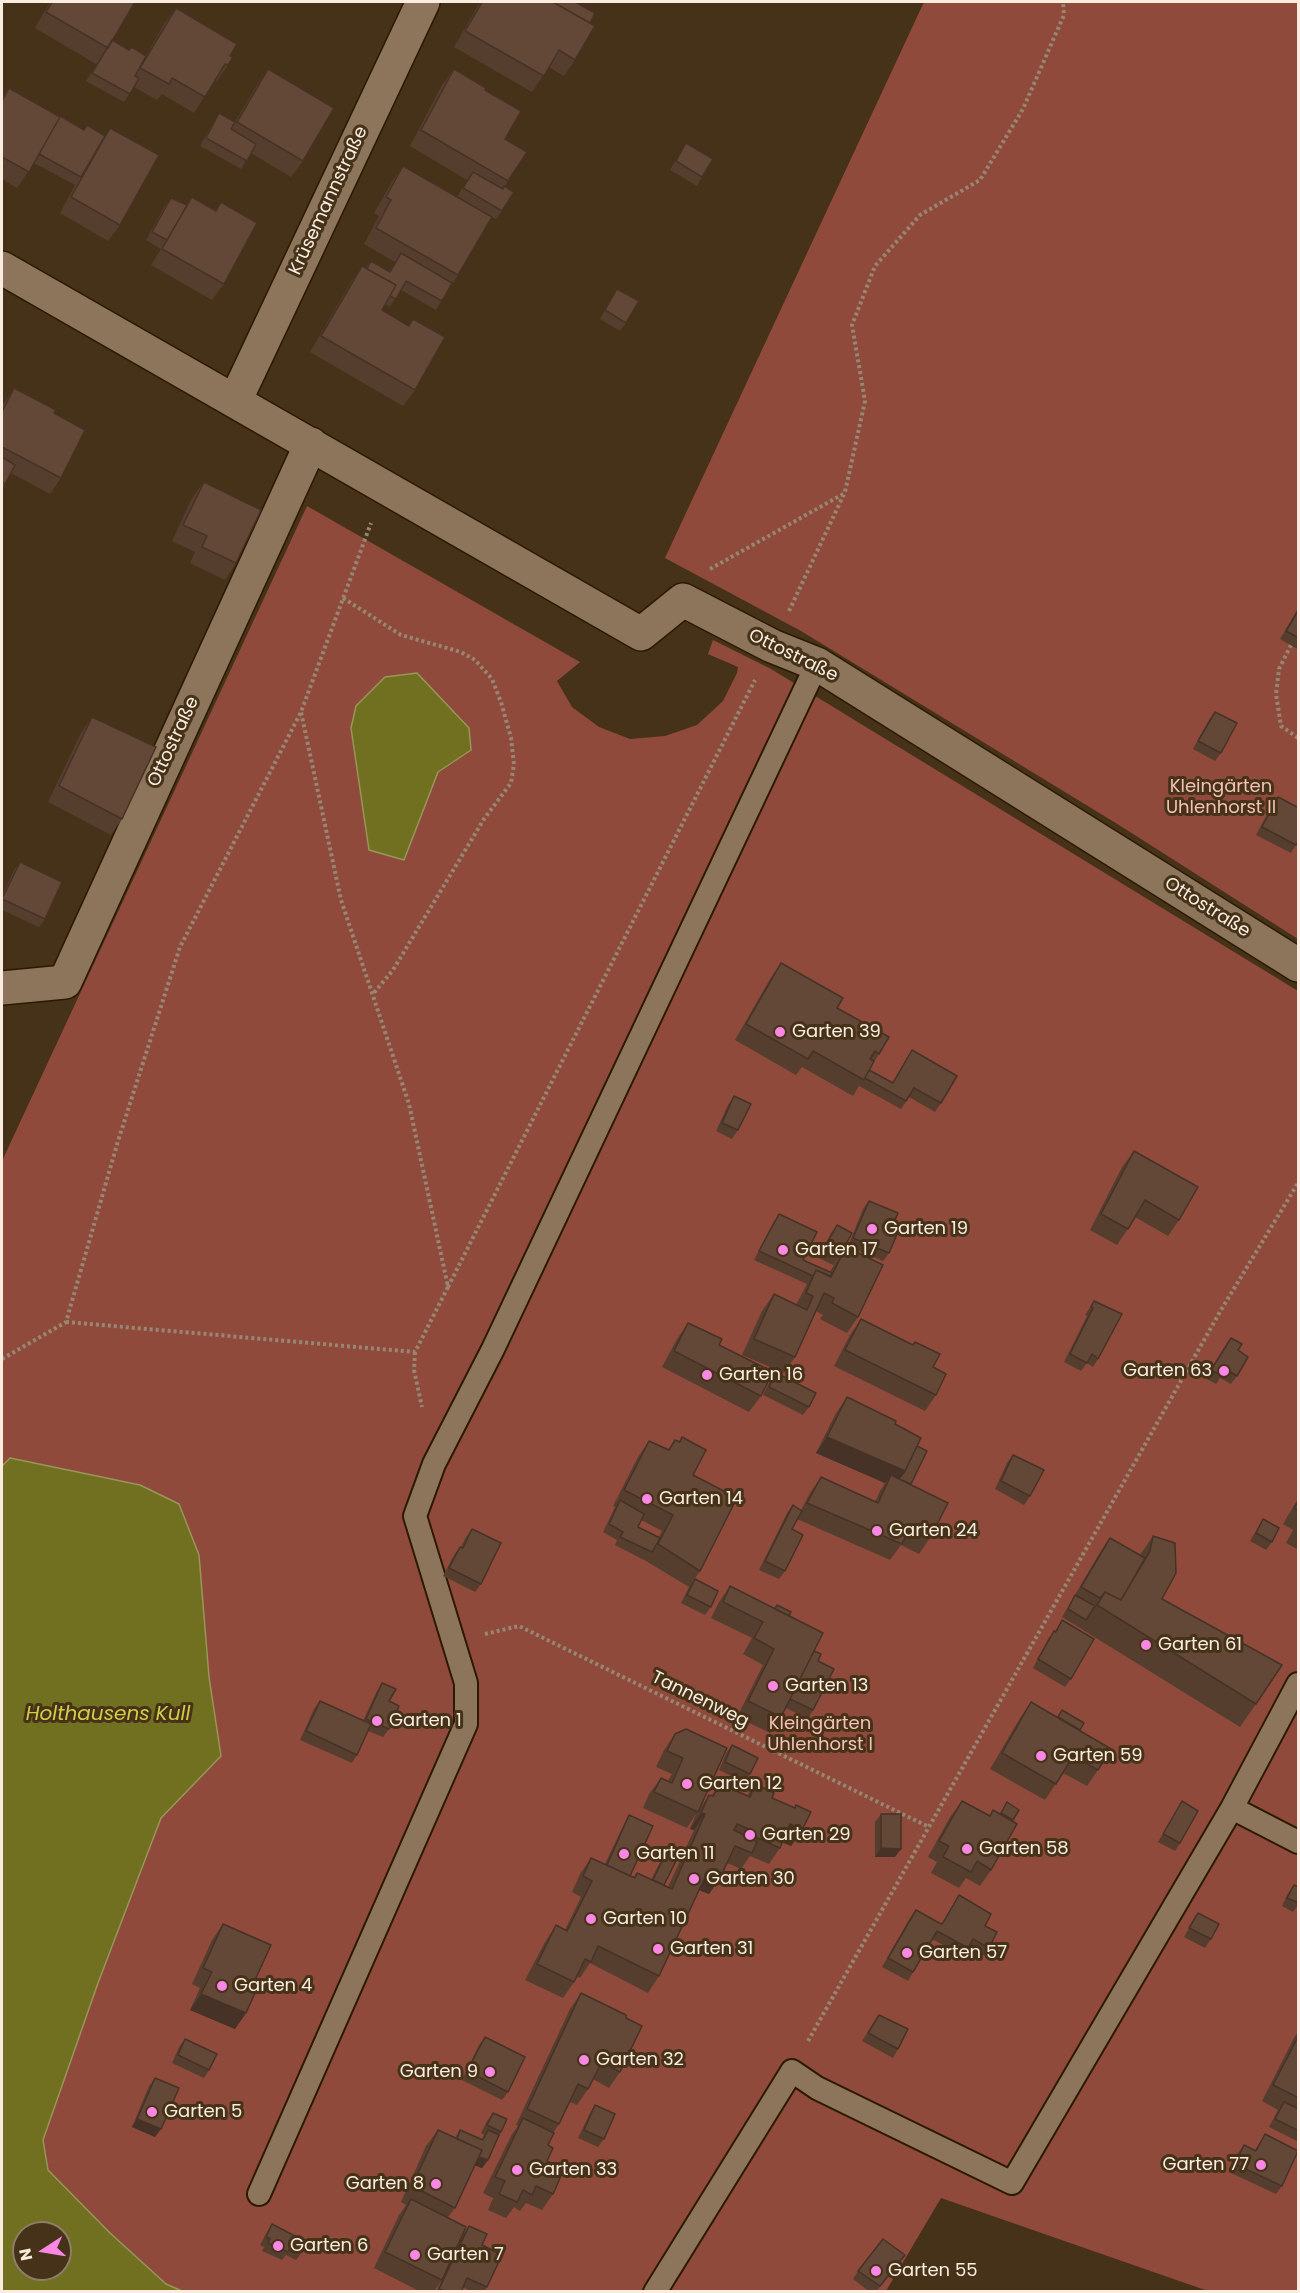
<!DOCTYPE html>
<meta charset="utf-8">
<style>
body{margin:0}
#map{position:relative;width:1300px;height:2293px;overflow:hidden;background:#463219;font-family:Poppins,sans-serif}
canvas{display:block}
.frame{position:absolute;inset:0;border:3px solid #faeddf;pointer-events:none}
.north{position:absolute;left:12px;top:2221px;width:60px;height:60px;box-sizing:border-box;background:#463219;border:2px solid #8e7d68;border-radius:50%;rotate:258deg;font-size:16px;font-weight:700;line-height:24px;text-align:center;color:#faeddf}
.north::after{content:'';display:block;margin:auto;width:21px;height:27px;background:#fb87e5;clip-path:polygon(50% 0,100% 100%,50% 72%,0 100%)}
</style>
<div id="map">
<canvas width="1300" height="2293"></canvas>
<div class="frame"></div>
<div class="north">N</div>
</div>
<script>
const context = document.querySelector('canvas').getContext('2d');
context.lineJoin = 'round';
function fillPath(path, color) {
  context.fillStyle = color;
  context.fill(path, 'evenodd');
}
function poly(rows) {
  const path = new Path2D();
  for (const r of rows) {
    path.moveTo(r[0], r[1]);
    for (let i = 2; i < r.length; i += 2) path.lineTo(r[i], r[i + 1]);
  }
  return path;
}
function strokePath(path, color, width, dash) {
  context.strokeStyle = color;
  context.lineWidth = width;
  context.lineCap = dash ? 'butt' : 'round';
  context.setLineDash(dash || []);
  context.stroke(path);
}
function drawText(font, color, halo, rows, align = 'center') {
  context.font = font + ' Poppins,sans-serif';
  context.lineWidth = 6;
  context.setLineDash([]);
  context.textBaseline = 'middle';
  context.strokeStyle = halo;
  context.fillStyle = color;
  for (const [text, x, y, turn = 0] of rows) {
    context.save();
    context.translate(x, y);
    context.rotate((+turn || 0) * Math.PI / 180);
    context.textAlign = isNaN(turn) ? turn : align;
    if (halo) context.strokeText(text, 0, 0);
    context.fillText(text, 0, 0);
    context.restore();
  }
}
const green = poly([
 [924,2,1298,2,1298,939,1119,825,801,631,665,558],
 [307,506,580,662,557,681,572,707,599,727,630,739,665,736,697,725,723,701,737,673,738,667,708,654,713,640,771,669,1298,991,1298,2291,1208,2291,941,2198,886,2291,182,2292,166,2284,110,2233,48,2170,43,2140,98,1983,161,1818,221,1756,209,1677,140,1485,10,1458,2,1466,2,1161],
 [351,728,471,750,438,772,404,860]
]);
const water = poly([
 [417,673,469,728,471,750,438,772,404,860,369,850,351,728,356,706,385,677,417,673],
 [10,1458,140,1485,179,1504,199,1555,209,1677,221,1756,161,1818,98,1983,43,2140,48,2170,110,2233,166,2284,182,2291,2,2291,2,1466,10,1458],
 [24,2233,60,2233,60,2269,24,2269,24,2233]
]);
const path = poly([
 [710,569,845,493],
 [343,598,401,635,461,652,475,660,492,679,501,702,511,738,514,764,511,783,484,819,393,970,373,994],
 [789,611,845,492,865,401,852,325,875,266,920,215,980,180,1023,109,1064,15,1063,2],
 [1291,645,1279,669,1276,694,1281,726,1298,738],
 [448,1287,755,680],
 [66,1322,415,1352,448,1287,409,1104,341,900,301,712],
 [415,1352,414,1370,422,1407],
 [2,1359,66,1322,118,1141,180,947,301,712,371,523],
 [485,1634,519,1626,929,1827],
 [808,2041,1221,1310,1298,1183]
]);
const lane = poly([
 [1232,1808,1298,1842],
 [259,2194,466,1724,466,1683,415,1516,434,1464,493,1349,817,664],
 [655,2292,792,2071,817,2088,1012,2183,1232,1808,1298,1684]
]);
const street = poly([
 [2,268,641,634,683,600,772,646,817,664,1298,965],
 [235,401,423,2],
 [2,988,65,982,311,444]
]);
const wall = poly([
 [50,2,135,2,112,40,129,50,146,56,164,24,176,8,230,56,228,65,217,81,215,80,194,113,162,94,157,100,134,87,124,102,86,81,98,62,96,64,35,28],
 [480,2,575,2,590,23,575,60,564,76,549,67,532,92,454,47],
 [268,69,303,161,291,177,251,153,241,169,200,146,214,121,219,113,235,122,257,85],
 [454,69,485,90,505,139,527,152,505,186,502,211,496,219,457,197,467,180,410,146,442,85],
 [9,88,84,130,105,136,110,128,120,225,108,241,60,213,75,185,34,163,17,188,2,179,2,98],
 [686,143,702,177,697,186,670,170],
 [403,166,458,275,436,310,401,290,390,307,385,304,382,310,408,326,413,319,415,390,403,406,310,352,351,282,362,266,366,268,371,261,389,271,395,262,364,244,379,216,374,213,392,182],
 [192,197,216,210,221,202,224,284,212,300,151,265,161,249,146,240,165,206,171,198,187,205],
 [617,289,626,323,620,331,600,319],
 [14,388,54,413,61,478,50,494,11,473,2,490,2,406],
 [204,482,236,563,225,580,190,563,195,552,172,541,192,498],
 [1299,607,1299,650,1280,639],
 [1215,712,1221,753,1215,761,1193,749,1209,720],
 [92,717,122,819,111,835,48,802,81,733],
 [1278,797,1296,845,1291,853,1256,835,1272,805],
 [20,862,45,919,39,927,2,910,2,896,14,870],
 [781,963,837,1008,879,1054,869,1070,892,1083,912,1050,941,1103,935,1112,909,1097,901,1109,859,1086,853,1096,802,1067,796,1075,735,1040,770,979],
 [734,1096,738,1130,732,1139,716,1131,728,1105],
 [1134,1151,1179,1220,1168,1236,1135,1217,1128,1229,1117,1245,1090,1230,1122,1167],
 [869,1201,891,1229,889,1253,883,1261,848,1246,863,1209],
 [779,1214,803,1260,830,1272,835,1263,846,1247,858,1317,847,1333,820,1319,823,1315,816,1311,795,1357,784,1373,742,1355,762,1311,774,1294,796,1305,807,1284,754,1260,773,1223],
 [837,1225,839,1257,833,1265,819,1258,831,1233],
 [1094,1301,1098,1359,1093,1367,1087,1363,1081,1371,1064,1362,1087,1316,1085,1315],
 [861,1319,913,1345,915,1342,933,1367,936,1395,925,1411,834,1366,850,1335],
 [688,1323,719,1345,761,1396,749,1412,662,1367,677,1339],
 [1231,1338,1238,1350,1237,1376,1231,1384,1220,1378,1216,1384,1205,1378],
 [776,1373,809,1407,803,1415,763,1395,770,1381],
 [847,1397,895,1424,917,1446,911,1484,930,1538,919,1554,901,1545,890,1560,797,1519,792,1529,785,1571,779,1579,759,1570,787,1513,793,1505,801,1510,810,1493,821,1477,875,1502,880,1491,885,1483,816,1453,836,1413],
 [682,1437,693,1475,700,1571,689,1587,646,1561,615,1545,617,1540,603,1532,615,1507,613,1506,638,1457,649,1441,668,1450,675,1440,679,1442],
 [641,1520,662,1531,658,1538,638,1527],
 [1013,1455,1030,1496,1024,1505,995,1489,1007,1463],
 [1299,1497,1299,1550,1286,1543,1293,1530,1283,1524],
 [1263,1519,1272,1542,1266,1550,1250,1541],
 [472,1529,481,1584,475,1592,443,1576,454,1555,460,1547,461,1547,466,1537],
 [1153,1536,1162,1599,1256,1704,1240,1727,1062,1617,1099,1554,1110,1538,1140,1555],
 [695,1579,711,1607,705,1615,681,1603,689,1587],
 [730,1586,774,1608,777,1605,789,1616,814,1651,818,1661,813,1710,808,1719,786,1708,781,1717,770,1733,737,1717,763,1665,743,1654,752,1638,711,1618,719,1602],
 [1062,1620,1071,1679,1065,1687,1033,1668,1048,1639,1054,1631,1055,1631],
 [382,1683,389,1701,389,1729,383,1737,368,1731,357,1755,352,1763,300,1740,314,1709,320,1701,363,1721,377,1691],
 [1031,1702,1057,1717,1062,1710,1080,1730,1098,1770,1087,1786,1063,1773,1045,1800,990,1769,1020,1718],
 [675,1734,700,1808,709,1795,712,1795,720,1784,747,1796,755,1784,772,1798,794,1808,796,1805,802,1830,791,1846,782,1842,780,1848,769,1864,750,1856,741,1869,727,1863,720,1878,709,1894,699,1890,659,1976,648,1993,590,1963,580,1978,577,1977,574,1982,563,1998,525,1980,545,1942,556,1925,565,1930,581,1897,572,1892,580,1874,591,1858,605,1864,624,1824,629,1815,630,1876,634,1877,637,1873,651,1880,659,1864,665,1855,664,1885,668,1887,694,1830,690,1829,696,1814,687,1828,643,1808,649,1794,661,1778,668,1781,672,1774,656,1767,664,1750],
 [732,1745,750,1774,744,1782,719,1770,726,1753],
 [962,1801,989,1816,993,1810,1000,1814,1007,1802,1013,1821,991,1870,980,1886,966,1878,959,1888,931,1873,937,1862,928,1857,950,1817],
 [1182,1801,1180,1843,1175,1851,1158,1842],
 [881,1814,895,1857,875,1857,875,1822],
 [1294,1885,1299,1887,1299,1904,1293,1912,1282,1906,1288,1893],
 [959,1895,985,1926,989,1948,983,1956,968,1948,963,1956,932,1939,913,1972,908,1981,882,1967,910,1918,916,1910,941,1924,942,1923],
 [1198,1913,1211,1939,1205,1948,1184,1937],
 [223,1924,250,1991,246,2013,235,2029,190,2010,200,1988,192,1984,212,1940],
 [581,1993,620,2072,609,2088,593,2079,588,2089,577,2105,570,2102,559,2124,553,2133,548,2145,547,2161,553,2194,542,2210,526,2203,520,2211,514,2207,506,2218,488,2210,493,2198,483,2193,512,2134,518,2126,516,2125,570,2009],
 [879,2015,898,2049,893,2058,862,2041],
 [1299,2031,1299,2142,1269,2127,1278,2110,1262,2101,1295,2036],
 [485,2037,508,2092,502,2100,462,2080,479,2045],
 [185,2039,209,2070,204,2078,172,2063,179,2047],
 [155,2078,155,2137,132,2127,149,2086],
 [595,2105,604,2139,598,2147,578,2138,590,2113],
 [493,2113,501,2132,488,2160,482,2168,475,2165,455,2208,448,2217,463,2234,469,2226,482,2245,487,2287,484,2292,472,2292,463,2287,461,2292,436,2292,441,2281,434,2292,421,2292,374,2268,399,2215,406,2205,401,2202,426,2146,438,2130,455,2138,460,2130,482,2139,484,2135,481,2133,487,2121],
 [1265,2134,1282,2186,1276,2194,1229,2172,1238,2153,1244,2145,1255,2150],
 [272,2224,302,2252,296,2260,286,2255,282,2260,262,2251,264,2247,260,2245,267,2232],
 [899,2263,876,2292,870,2292,853,2279,858,2271]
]);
const shadedWall = poly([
 [827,1437,905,1471,894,1487,891,1475,885,1483,816,1453],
 [701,1813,705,1814,694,1830,690,1829],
 [790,1824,802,1830,791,1846,779,1841],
 [881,1848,901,1849,895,1857,875,1857],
 [707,1873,720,1878,709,1894,696,1889],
 [201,1994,246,2013,235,2029,190,2010],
 [137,2119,161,2129,155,2137,132,2127],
 [453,2147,488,2160,482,2168,447,2155]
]);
const building = poly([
 [52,2,135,2,108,48,46,12,52,2],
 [482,2,553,2,595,26,575,60,559,50,544,76,465,31,482,2],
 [553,2,575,2,595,13,590,23,553,2],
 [176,8,237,44,230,56,233,57,228,65,225,64,205,97,172,78,169,84,140,68,176,8],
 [112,40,129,50,132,47,146,56,135,76,139,78,130,94,92,73,112,40],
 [268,69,334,108,303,161,237,122,268,69],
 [454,69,486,88,485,90,521,111,505,139,527,152,508,181,421,130,454,69],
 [9,88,60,117,29,172,2,157,2,101,9,88],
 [219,113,235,122,231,129,256,144,247,161,206,138,219,113],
 [57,114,84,130,87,125,105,136,81,177,39,154,60,117,56,115,57,114],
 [110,128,159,155,120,225,71,197,110,128],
 [686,143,713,159,702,177,676,161,686,143],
 [403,166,492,217,458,275,376,228,391,200,386,197,403,166],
 [473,172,503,189,504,186,514,192,502,211,463,188,473,172],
 [192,197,216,211,221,202,257,223,224,284,162,249,192,197],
 [171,198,187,205,167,240,152,232,171,198],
 [401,253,452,283,442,301,406,281,396,299,390,296,396,285,367,269,371,261,390,272,401,253],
 [362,266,396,285,382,310,409,326,413,319,445,337,415,390,321,336,362,266],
 [617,289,639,301,626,323,605,310,617,289],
 [14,388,56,410,54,413,85,430,61,478,2,447,2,412,14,388],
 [2,457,15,465,5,484,2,482,2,457],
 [204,482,261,510,236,563,202,547,207,536,183,525,204,482],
 [1299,609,1299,638,1286,631,1299,609],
 [1215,712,1237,723,1221,753,1198,741,1215,712],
 [92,717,156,747,122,819,59,786,92,717],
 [1278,797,1299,808,1299,841,1296,845,1262,827,1278,797],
 [20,862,62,882,45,919,2,899,20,862],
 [781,963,843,998,837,1008,889,1037,879,1054,875,1051,870,1059,874,1061,864,1080,813,1051,808,1059,746,1024,781,963],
 [912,1050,957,1076,941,1103,914,1088,906,1101,865,1078,869,1070,893,1083,912,1050],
 [734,1096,751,1104,738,1130,722,1123,734,1096],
 [1134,1151,1198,1187,1179,1220,1145,1200,1128,1229,1101,1214,1134,1151],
 [869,1201,898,1213,891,1229,898,1232,889,1253,853,1238,869,1201],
 [779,1214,817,1232,803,1260,832,1273,831,1276,816,1270,813,1276,759,1251,779,1214],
 [837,1225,852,1233,839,1257,824,1249,837,1225],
 [846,1247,883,1265,858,1317,832,1303,834,1298,824,1293,795,1357,754,1339,774,1294,807,1310,813,1296,806,1293,816,1270,831,1277,846,1247],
 [1094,1301,1122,1314,1098,1359,1092,1354,1087,1363,1070,1354,1093,1308,1091,1307,1094,1301],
 [861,1319,913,1345,915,1342,940,1354,933,1367,946,1374,936,1395,845,1350,861,1319],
 [688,1323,722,1339,719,1345,773,1372,761,1396,674,1351,688,1323],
 [1231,1338,1242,1344,1238,1350,1248,1357,1237,1376,1225,1369,1222,1376,1211,1370,1231,1338],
 [776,1373,816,1393,809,1407,769,1387,776,1373],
 [847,1397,896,1421,895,1424,921,1438,905,1471,827,1437,847,1397],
 [682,1437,706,1450,693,1475,737,1498,700,1571,658,1544,673,1515,624,1490,649,1441,669,1450,675,1440,680,1442,682,1437],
 [917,1446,927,1451,911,1484,899,1479,905,1471,917,1446],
 [1013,1455,1044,1470,1030,1496,1001,1481,1013,1455],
 [891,1475,948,1503,930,1538,910,1527,902,1544,807,1503,821,1477,878,1503,891,1475],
 [620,1500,644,1514,638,1527,660,1538,652,1552,620,1537,623,1532,609,1524,620,1500],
 [1299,1501,1299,1511,1294,1508,1299,1501],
 [793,1505,802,1511,792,1529,803,1535,785,1571,765,1561,793,1505],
 [1263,1519,1279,1528,1272,1542,1256,1533,1263,1519],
 [472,1529,501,1543,481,1584,449,1568,460,1547,463,1548,472,1529],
 [1153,1536,1175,1543,1176,1573,1162,1599,1282,1665,1256,1704,1097,1605,1105,1592,1121,1600,1150,1551,1153,1536],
 [1110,1538,1145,1558,1121,1600,1105,1592,1100,1598,1081,1587,1110,1538],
 [695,1579,718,1591,711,1607,687,1595,695,1579],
 [730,1586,823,1633,781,1717,748,1701,774,1649,754,1638,763,1622,723,1602,730,1586],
 [1075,1595,1095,1606,1086,1620,1068,1609,1075,1595],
 [777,1605,791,1612,789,1616,775,1609,777,1605],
 [1062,1620,1094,1639,1071,1679,1038,1659,1054,1631,1056,1632,1062,1620],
 [814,1651,821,1654,818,1661,834,1669,813,1710,790,1699,814,1651],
 [382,1683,396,1689,389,1701,399,1706,389,1729,366,1719,382,1683],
 [320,1701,371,1724,357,1755,306,1731,320,1701],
 [1031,1702,1111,1749,1098,1770,1073,1756,1056,1784,1002,1753,1031,1702],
 [1062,1710,1084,1723,1080,1730,1058,1717,1062,1710],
 [686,1729,727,1748,698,1812,654,1792,661,1778,672,1783,683,1758,667,1751,675,1734,686,1729],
 [732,1745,758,1758,750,1774,725,1762,732,1745],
 [720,1784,750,1797,755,1784,774,1793,772,1798,795,1808,796,1805,811,1812,802,1830,790,1824,780,1848,751,1835,753,1831,737,1824,734,1830,757,1842,752,1853,735,1846,720,1878,707,1873,659,1976,598,1946,591,1962,585,1959,574,1982,537,1964,556,1925,567,1931,592,1881,583,1876,591,1858,635,1878,637,1873,672,1889,705,1814,701,1813,709,1795,713,1796,720,1784],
 [962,1801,990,1816,993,1810,1017,1824,991,1870,977,1861,971,1872,943,1857,949,1846,939,1841,962,1801],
 [1182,1801,1198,1811,1180,1843,1163,1834,1182,1801],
 [1007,1802,1019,1810,1013,1820,1001,1813,1007,1802],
 [881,1814,901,1814,901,1849,881,1848,881,1814],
 [629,1815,653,1826,630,1876,607,1865,629,1815],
 [665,1855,676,1861,664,1885,653,1880,665,1855],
 [1294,1885,1299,1887,1299,1903,1287,1898,1294,1885],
 [959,1895,991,1914,985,1926,997,1932,989,1948,973,1939,968,1948,937,1931,913,1972,888,1958,916,1910,941,1924,943,1923,959,1895],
 [1198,1913,1219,1924,1211,1939,1189,1928,1198,1913],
 [223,1924,271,1945,250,1991,255,1993,246,2013,201,1994,212,1972,203,1968,223,1924],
 [581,1993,626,2015,626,2018,642,2026,620,2072,602,2062,588,2089,578,2084,559,2124,527,2109,581,1993],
 [879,2015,908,2029,898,2049,868,2033,879,2015],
 [1299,2035,1299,2098,1273,2085,1299,2035],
 [485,2037,525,2057,508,2092,467,2071,485,2037],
 [185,2039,217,2054,209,2070,178,2055,185,2039],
 [155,2078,179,2088,161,2129,137,2119,155,2078],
 [1284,2102,1299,2109,1299,2131,1275,2119,1284,2102],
 [595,2105,615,2114,604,2139,584,2130,595,2105],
 [493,2113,507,2119,501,2132,487,2125,493,2113],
 [523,2118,554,2133,548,2145,553,2148,547,2161,564,2169,553,2194,536,2186,532,2195,523,2190,517,2202,499,2194,505,2181,495,2177,523,2118],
 [438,2130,482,2150,455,2208,412,2186,438,2130],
 [460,2130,483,2140,488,2130,499,2135,488,2160,479,2157,482,2150,457,2139,460,2130],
 [1265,2134,1298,2151,1282,2186,1235,2164,1244,2145,1256,2151,1265,2134],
 [411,2199,466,2227,442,2280,385,2252,411,2199],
 [272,2224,308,2243,302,2252,291,2246,288,2252,268,2243,270,2239,266,2237,272,2224],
 [469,2226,487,2234,482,2245,502,2255,487,2287,467,2278,461,2292,446,2292,439,2289,469,2226],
 [883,2239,905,2255,880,2286,858,2271,883,2239]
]);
const markers = [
 [780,1032,6,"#fb87e5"],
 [872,1229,6,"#fb87e5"],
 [783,1250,6,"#fb87e5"],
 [1224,1371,6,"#fb87e5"],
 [707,1375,6,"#fb87e5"],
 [647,1499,6,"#fb87e5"],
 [877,1531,6,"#fb87e5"],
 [1146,1645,6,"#fb87e5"],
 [773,1686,6,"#fb87e5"],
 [377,1721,6,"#fb87e5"],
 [1041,1756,6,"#fb87e5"],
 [687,1784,6,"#fb87e5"],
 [750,1835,6,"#fb87e5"],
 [967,1849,6,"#fb87e5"],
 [624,1854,6,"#fb87e5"],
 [694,1879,6,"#fb87e5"],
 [591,1919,6,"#fb87e5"],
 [658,1949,6,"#fb87e5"],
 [907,1953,6,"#fb87e5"],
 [222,1986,6,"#fb87e5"],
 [584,2060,6,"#fb87e5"],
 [490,2072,6,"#fb87e5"],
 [152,2112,6,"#fb87e5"],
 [1261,2165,6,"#fb87e5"],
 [517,2170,6,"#fb87e5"],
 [436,2184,6,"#fb87e5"],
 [278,2246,6,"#fb87e5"],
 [415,2255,6,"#fb87e5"],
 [876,2271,6,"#fb87e5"]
];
const streetNames = [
 ["Krüsemannstraße",329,201,-65],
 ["Ottostraße",793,656,26],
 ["Ottostraße",174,742,-65],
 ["Ottostraße",1207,908,32],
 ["Tannenweg",700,1700,26]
];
const parkNames = [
 ["Kleingärten",1221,787],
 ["Uhlenhorst II",1221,808],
 ["Kleingärten",820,1724],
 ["Uhlenhorst I",820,1745]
];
const poiNames = [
 ["Garten 39",792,1032],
 ["Garten 19",884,1229],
 ["Garten 17",795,1250],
 ["Garten 63",1212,1371,"right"],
 ["Garten 16",719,1375],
 ["Garten 14",659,1499],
 ["Garten 24",889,1531],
 ["Garten 61",1158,1645],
 ["Garten 13",785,1686],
 ["Garten 1",389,1721],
 ["Garten 59",1053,1756],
 ["Garten 12",699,1784],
 ["Garten 29",762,1835],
 ["Garten 58",979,1849],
 ["Garten 11",636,1854],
 ["Garten 30",706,1879],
 ["Garten 10",603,1919],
 ["Garten 31",670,1949],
 ["Garten 57",919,1953],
 ["Garten 4",234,1986],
 ["Garten 32",596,2060],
 ["Garten 9",478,2072,"right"],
 ["Garten 5",164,2112],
 ["Garten 77",1249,2165,"right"],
 ["Garten 33",529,2170],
 ["Garten 8",424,2184,"right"],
 ["Garten 6",290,2246],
 ["Garten 7",427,2255],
 ["Garten 55",888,2271]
];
const waterNames = [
 ["Holthausens Kull",108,1715]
];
fillPath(green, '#904a3c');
fillPath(water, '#707020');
strokePath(water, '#999659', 1.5);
strokePath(lane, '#2c1902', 26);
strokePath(street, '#2c1902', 36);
strokePath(path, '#978672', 4, [3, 3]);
strokePath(lane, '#8c755b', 22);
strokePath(street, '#8c755b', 33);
fillPath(wall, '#563e2f');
fillPath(shadedWall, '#463226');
fillPath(building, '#644837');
strokePath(building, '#463226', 1.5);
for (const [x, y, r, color] of markers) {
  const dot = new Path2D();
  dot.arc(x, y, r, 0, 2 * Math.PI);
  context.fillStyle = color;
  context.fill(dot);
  strokePath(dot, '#463219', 2);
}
drawText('18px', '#faeddf', '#463219', streetNames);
drawText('18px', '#f5c1b6', '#463219', parkNames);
drawText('18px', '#faeddf', '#463219', poiNames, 'left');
drawText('italic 20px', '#d0cf46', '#463219', waterNames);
</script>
